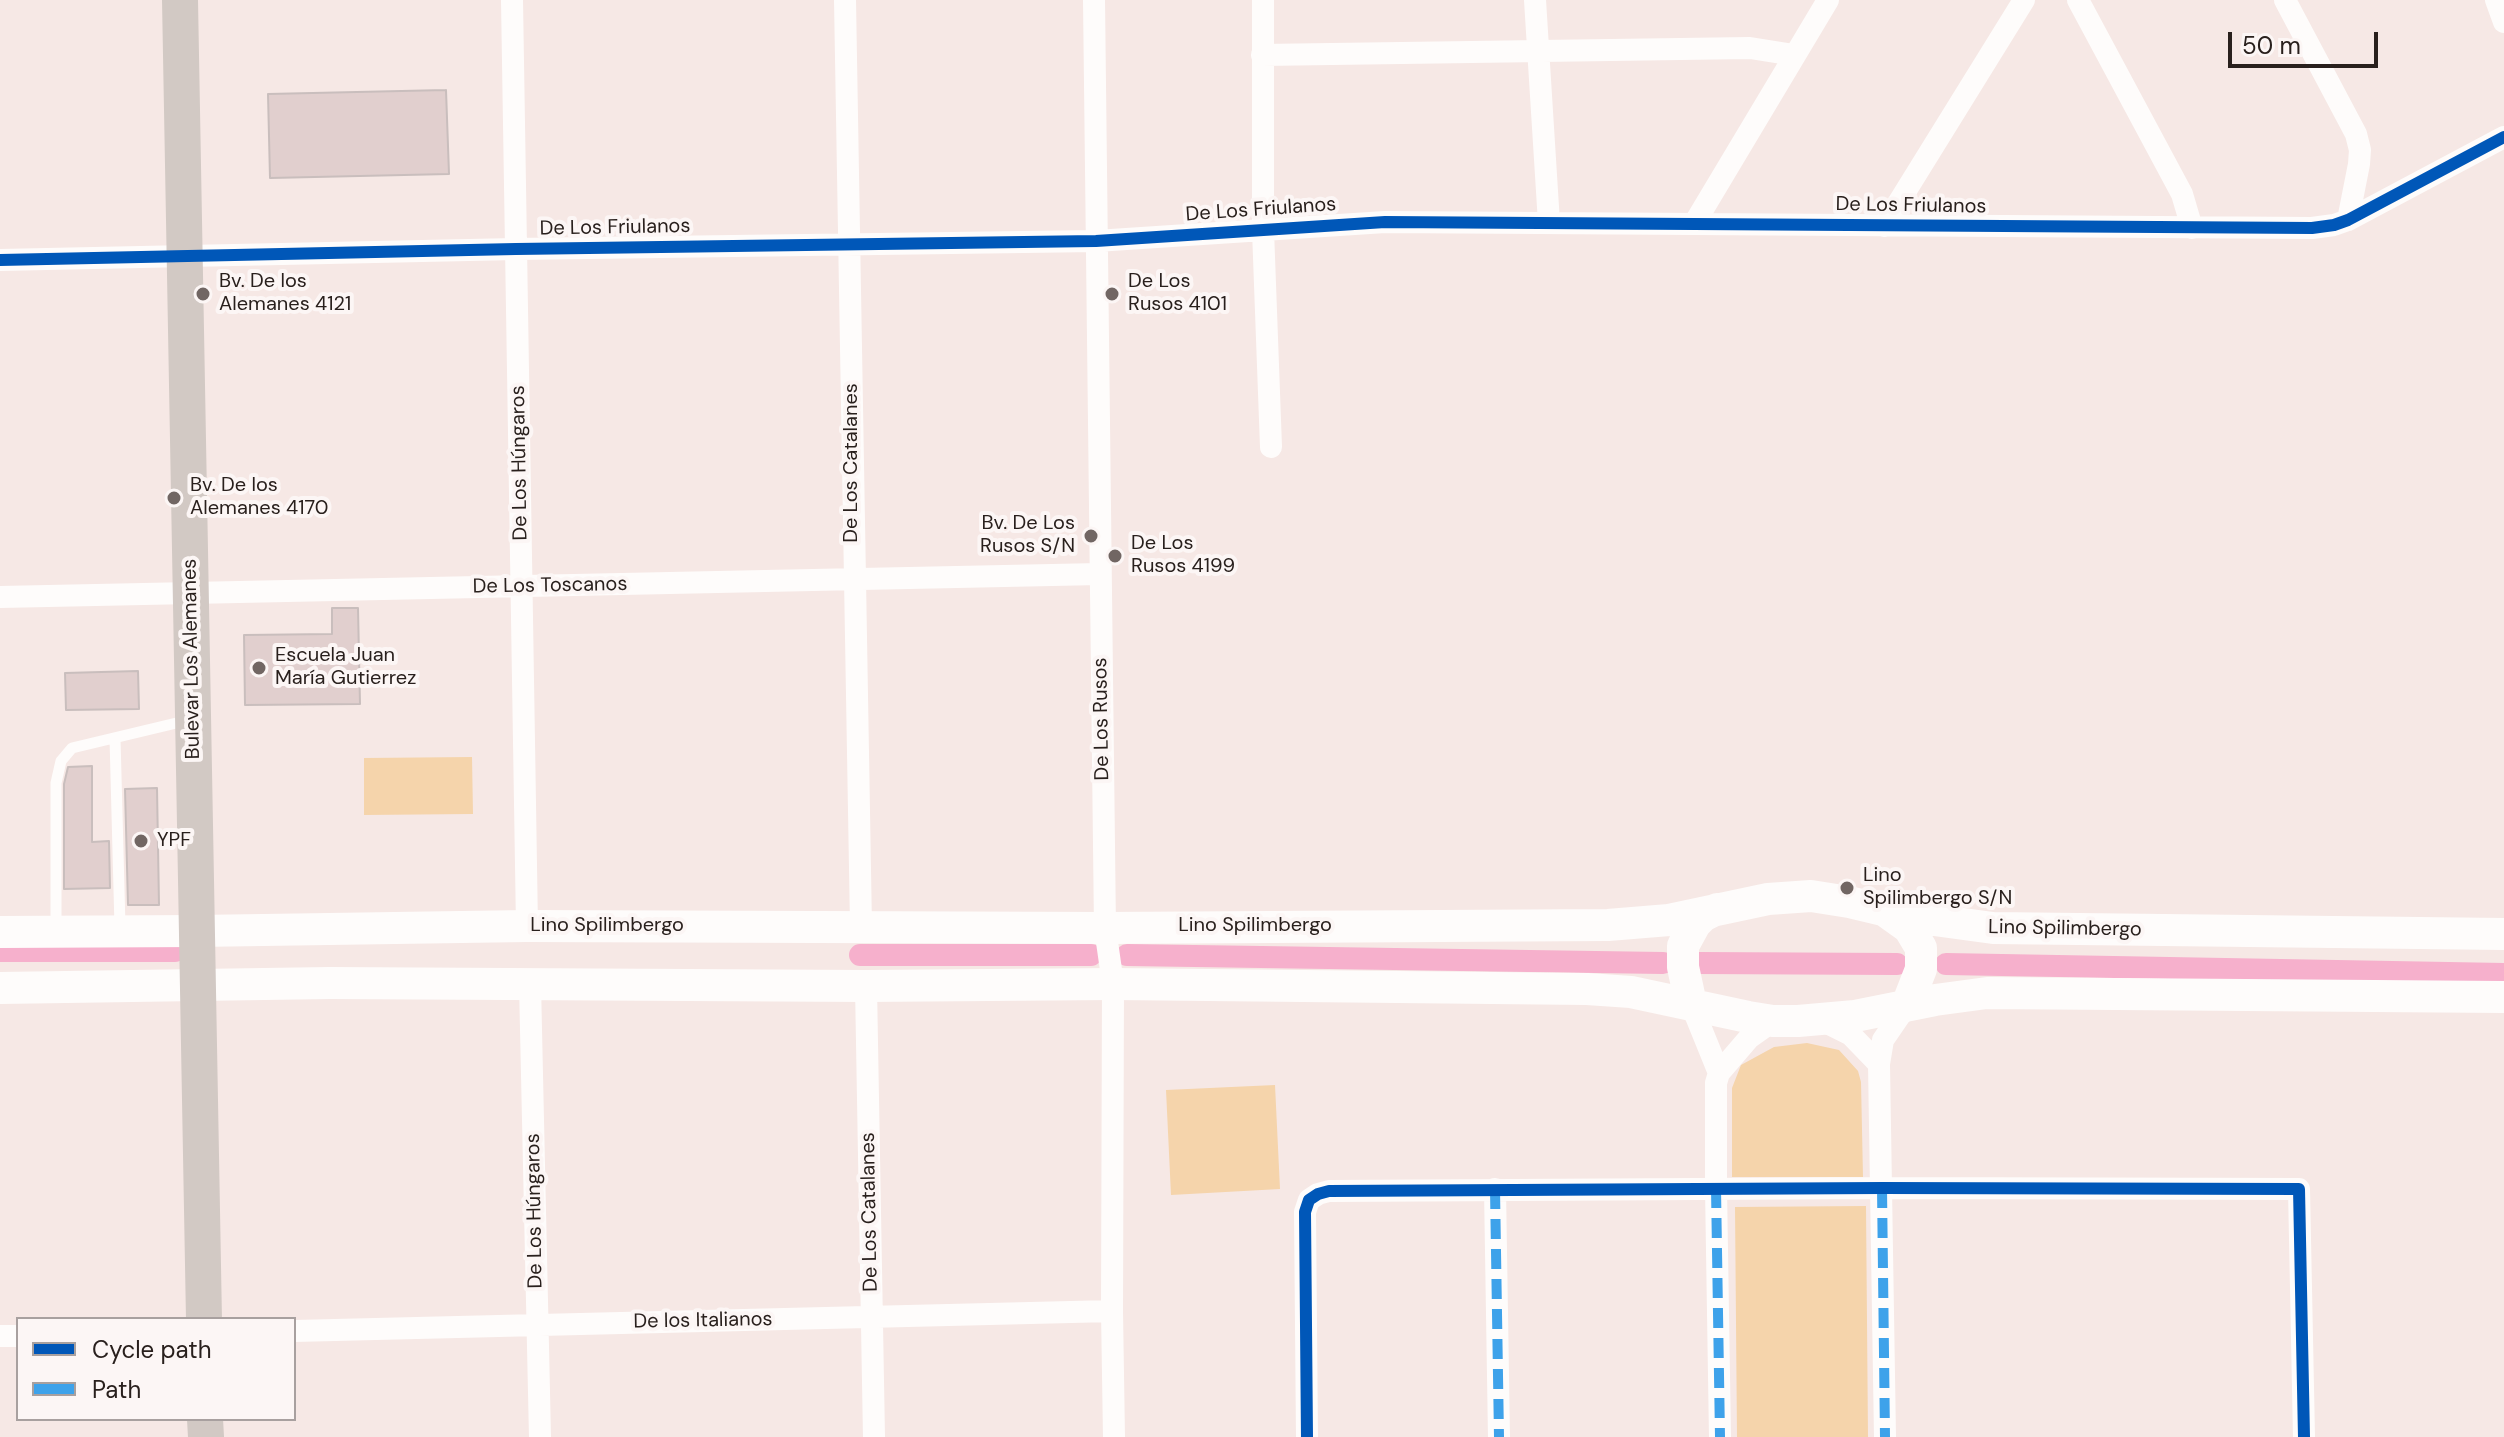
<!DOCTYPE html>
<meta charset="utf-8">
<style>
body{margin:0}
#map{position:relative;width:2504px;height:1437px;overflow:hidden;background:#f6e8e5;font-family:"DM Sans",sans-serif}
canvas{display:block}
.legend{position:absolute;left:16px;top:1317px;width:280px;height:104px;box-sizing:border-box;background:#fcf6f5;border:2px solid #a8a09f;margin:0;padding:10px 14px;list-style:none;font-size:24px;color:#29201d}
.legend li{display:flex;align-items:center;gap:16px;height:40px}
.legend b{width:40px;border:2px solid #a8a09f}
.scale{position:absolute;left:2228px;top:32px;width:150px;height:36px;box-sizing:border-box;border:4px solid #29201d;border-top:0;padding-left:10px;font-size:24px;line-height:28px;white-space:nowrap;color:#29201d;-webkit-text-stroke:6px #fcf6f5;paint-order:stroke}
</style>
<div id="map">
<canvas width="2504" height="1437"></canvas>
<ul class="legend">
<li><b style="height:10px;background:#0057b8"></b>Cycle path</li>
<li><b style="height:10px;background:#3ea2ea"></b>Path</li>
</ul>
<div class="scale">50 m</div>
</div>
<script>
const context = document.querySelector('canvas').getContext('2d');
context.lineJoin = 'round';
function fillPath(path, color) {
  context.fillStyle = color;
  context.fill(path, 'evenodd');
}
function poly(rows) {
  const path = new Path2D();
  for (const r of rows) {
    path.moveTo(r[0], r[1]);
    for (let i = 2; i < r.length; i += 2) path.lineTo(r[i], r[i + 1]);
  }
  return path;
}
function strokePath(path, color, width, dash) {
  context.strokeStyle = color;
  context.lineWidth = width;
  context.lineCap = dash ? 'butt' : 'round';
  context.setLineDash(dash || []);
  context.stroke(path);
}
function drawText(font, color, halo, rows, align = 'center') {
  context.font = font + ' "DM Sans",sans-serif';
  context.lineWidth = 8;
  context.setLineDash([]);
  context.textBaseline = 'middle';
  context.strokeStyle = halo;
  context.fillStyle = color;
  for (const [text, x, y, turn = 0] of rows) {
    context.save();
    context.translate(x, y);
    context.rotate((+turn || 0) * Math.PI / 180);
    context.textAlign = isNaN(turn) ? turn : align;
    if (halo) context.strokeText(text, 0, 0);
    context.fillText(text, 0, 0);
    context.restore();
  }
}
const green = poly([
 [472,757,473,814,364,815,364,758],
 [1807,1043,1839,1050,1858,1071,1861,1082,1863,1177,1732,1177,1732,1088,1741,1065,1774,1047],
 [1275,1085,1280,1189,1171,1195,1166,1090],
 [1866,1206,1868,1437,1737,1437,1735,1207]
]);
const canal = poly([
 [0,951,175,951],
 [860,955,1091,955],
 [1127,955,1663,963],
 [1698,963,1897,964],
 [1946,964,2504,974]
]);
const building = poly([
 [446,90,449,174,270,178,268,94,446,90],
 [332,608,358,608,360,704,245,705,244,635,332,634,332,608],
 [138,671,139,709,66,710,65,673,138,671],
 [92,766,92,842,109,841,110,888,64,889,64,784,68,767,92,766],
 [157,788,159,905,128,905,125,789,157,788]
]);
const service = poly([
 [115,738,120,927],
 [56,930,56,783,61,761,72,748,189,720]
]);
const minor = poly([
 [512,0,527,926],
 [845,0,861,926],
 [1094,0,1105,928,1113,984,1112,1311,1114,1437],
 [1263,0,1263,230,1271,447],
 [1535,0,1549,223],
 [2078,0,2182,194,2192,228],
 [2285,0,2356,134,2360,150,2359,164,2348,220],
 [2496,0,2504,22],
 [1262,55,1750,48,1794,55],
 [1694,224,1828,0],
 [1884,226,2024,0],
 [0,260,516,249,1096,241,1385,222,2312,228,2334,225,2348,220,2504,137],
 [0,597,1100,574],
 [530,984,540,1437],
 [866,986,874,1437],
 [1691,1004,1719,1073,1749,1038,1773,1021],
 [1823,1021,1851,1035,1879,1064,1883,1040,1907,1005],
 [1879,1064,1885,1437],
 [1719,1073,1716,1083,1716,1188,1720,1437],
 [1495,1189,1499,1437],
 [294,1331,1112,1311],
 [0,1336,18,1336],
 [1307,1437,1305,1212,1309,1200,1318,1194,1329,1191,1882,1188,2299,1189,2304,1437]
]);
const secondary = poly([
 [1888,913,1909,928,1921,948,1921,969,1907,1005],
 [0,932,197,931,527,926,1105,928,1608,925,1669,920,1768,899,1811,896,1849,902,1912,917,1993,928,2504,934],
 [0,988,330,983,866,986,1113,984,1587,989,1631,992,1748,1017,1773,1021,1798,1021,1855,1016,1935,1000,1987,993,2504,997],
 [1691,1004,1683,967,1683,946,1695,924,1703,916,1717,909]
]);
const primary = poly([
 [180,0,204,1319],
 [205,1419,206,1437]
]);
const quiet = poly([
 [1716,1188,1720,1437],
 [1882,1188,1885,1437],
 [1495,1189,1499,1437]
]);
const cycleway = poly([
 [0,260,516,249,1096,241,1385,222,2312,228,2334,225,2348,220,2504,137],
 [1307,1437,1305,1212,1309,1200,1318,1194,1329,1191,1882,1188,2299,1189,2304,1437]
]);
const markers = [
 [203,294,8,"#716663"],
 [1112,294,8,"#716663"],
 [174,498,8,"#716663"],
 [1091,536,8,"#716663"],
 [1115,556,8,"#716663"],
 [259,668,8,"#716663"],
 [141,841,8,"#716663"],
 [1847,888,8,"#716663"]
];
const streetNames = [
 ["De Los Friulanos",1911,206,1],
 ["De Los Friulanos",1261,210,-4],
 ["De Los Friulanos",615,228,-1],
 ["De Los Húngaros",520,463,-91],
 ["De Los Catalanes",852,463,-90],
 ["De Los Toscanos",550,586,-1],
 ["Bulevar Los Alemanes",192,659,-91],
 ["De Los Rusos",1102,719,-91],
 ["Lino Spilimbergo",607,926],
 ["Lino Spilimbergo",1255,926],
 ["Lino Spilimbergo",2065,929,1],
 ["De Los Húngaros",535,1211,-91],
 ["De Los Catalanes",870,1212,-91],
 ["De los Italianos",703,1321,-1]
];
const poiNames = [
 ["Bv. De los",219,282],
 ["Alemanes 4121",219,305],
 ["De Los",1128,282],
 ["Rusos 4101",1128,305],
 ["Bv. De los",190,486],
 ["Alemanes 4170",190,509],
 ["Bv. De Los",1075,524,"right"],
 ["Rusos S/N",1075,547,"right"],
 ["De Los",1131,544],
 ["Rusos 4199",1131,567],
 ["Escuela Juan",275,656],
 ["María Gutierrez",275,679],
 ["YPF",157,841],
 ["Lino",1863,876],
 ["Spilimbergo S/N",1863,899]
];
fillPath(green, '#f5d4ab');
strokePath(canal, '#f6b0cc', 22);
fillPath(building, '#e1cfce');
strokePath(building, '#c9bebd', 2);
strokePath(service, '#fefcfb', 11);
strokePath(minor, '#fefcfb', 22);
strokePath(secondary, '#fefcfb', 32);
strokePath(primary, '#d2c9c4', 36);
strokePath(quiet, '#3ea2ea', 10, [20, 10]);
strokePath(cycleway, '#0057b8', 12);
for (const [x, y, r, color] of markers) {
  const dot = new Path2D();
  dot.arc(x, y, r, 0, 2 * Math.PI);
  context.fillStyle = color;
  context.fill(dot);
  strokePath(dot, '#fcf6f5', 3);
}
drawText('20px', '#29201d', '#fcf6f5', streetNames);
drawText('20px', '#29201d', '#fcf6f5', poiNames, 'left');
</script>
